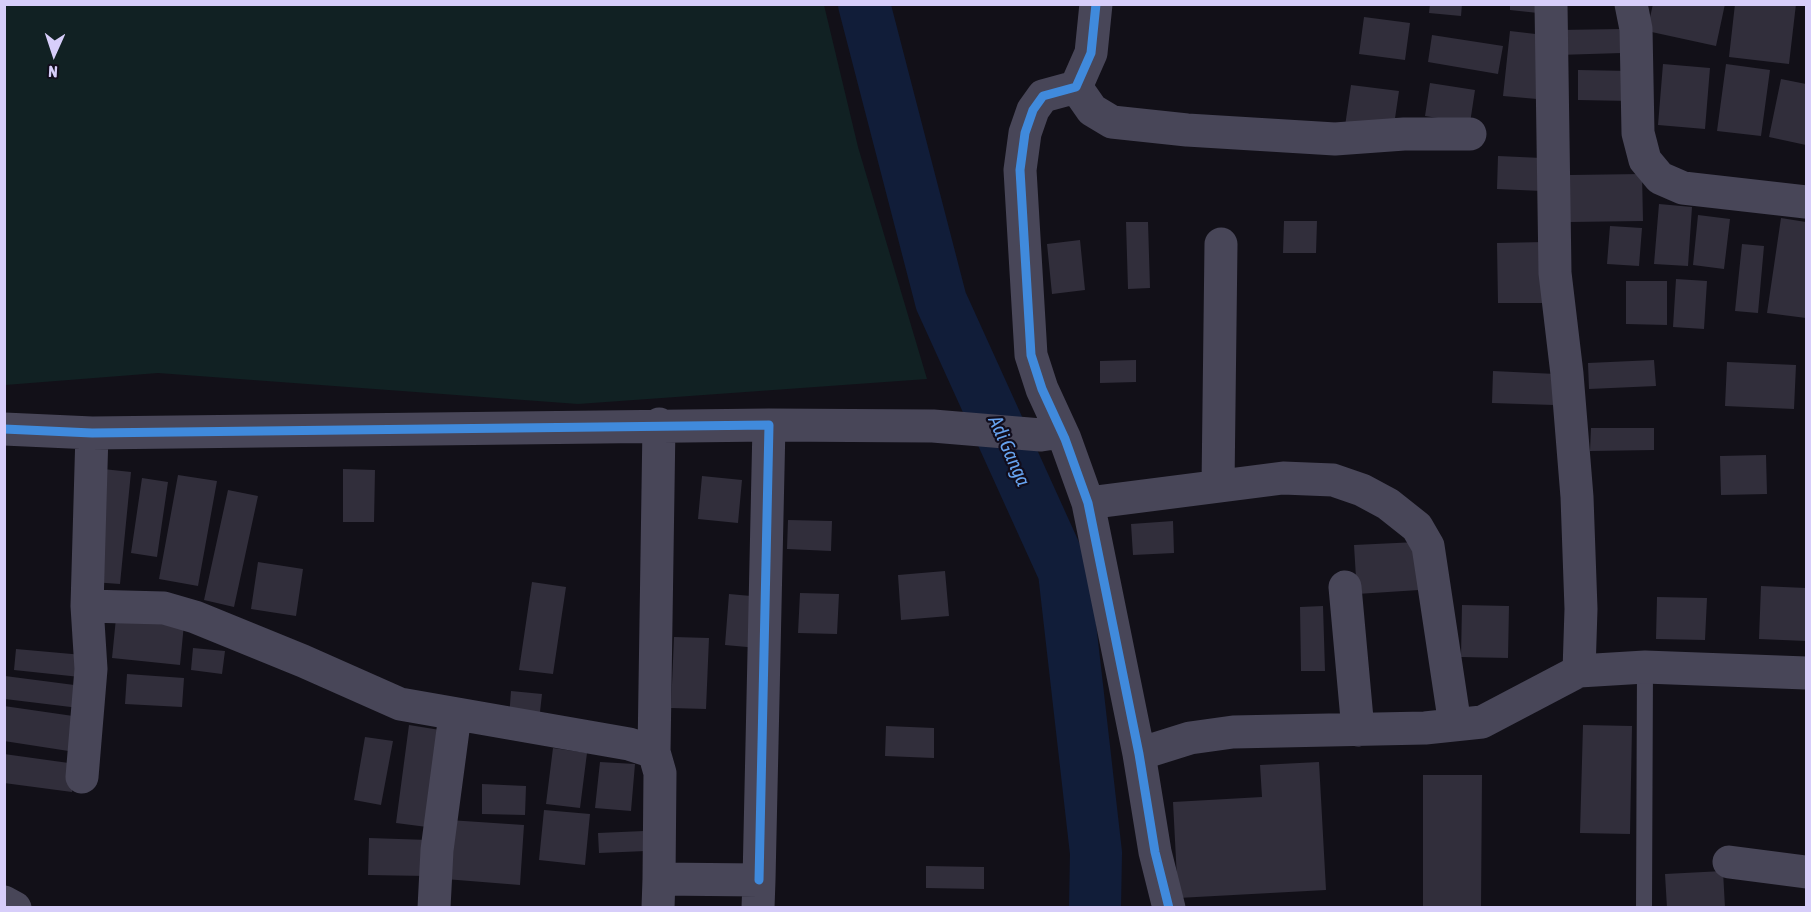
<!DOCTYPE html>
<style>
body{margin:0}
#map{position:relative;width:1811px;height:912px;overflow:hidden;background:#121018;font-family:"Asap Condensed",sans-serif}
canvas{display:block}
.frame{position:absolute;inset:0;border:6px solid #d7cefa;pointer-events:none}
.north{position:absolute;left:24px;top:24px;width:60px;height:60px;-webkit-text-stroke:4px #110d1c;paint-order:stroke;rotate:183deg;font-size:16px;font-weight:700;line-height:24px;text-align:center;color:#d7cefa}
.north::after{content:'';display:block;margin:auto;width:21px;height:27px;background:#d7cefa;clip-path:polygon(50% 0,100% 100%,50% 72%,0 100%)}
</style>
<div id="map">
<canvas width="1811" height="912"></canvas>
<div class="frame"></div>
<div class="north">N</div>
</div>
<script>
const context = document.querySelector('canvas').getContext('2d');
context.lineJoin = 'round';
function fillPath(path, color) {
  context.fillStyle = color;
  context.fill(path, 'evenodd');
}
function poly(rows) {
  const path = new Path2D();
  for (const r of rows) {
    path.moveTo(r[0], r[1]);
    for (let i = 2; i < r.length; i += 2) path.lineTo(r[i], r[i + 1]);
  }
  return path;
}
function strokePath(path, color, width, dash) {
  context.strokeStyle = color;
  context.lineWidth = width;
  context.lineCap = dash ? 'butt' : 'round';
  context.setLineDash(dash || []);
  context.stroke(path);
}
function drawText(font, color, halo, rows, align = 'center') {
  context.font = font + ' "Asap Condensed",sans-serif';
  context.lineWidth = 4.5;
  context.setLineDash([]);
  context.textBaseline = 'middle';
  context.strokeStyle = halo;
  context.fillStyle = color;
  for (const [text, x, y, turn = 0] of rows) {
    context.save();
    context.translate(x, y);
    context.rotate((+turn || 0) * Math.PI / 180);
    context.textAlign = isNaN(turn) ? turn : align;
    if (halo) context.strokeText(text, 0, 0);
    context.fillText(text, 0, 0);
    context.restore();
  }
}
const green = poly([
 [5,4,824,5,858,147,927,379,578,404,158,373,5,385]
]);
const river = poly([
 [864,4,941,301,1064,572,1096,853,1095,908]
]);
const building = poly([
 [1430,4,1462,4,1461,16,1429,13],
 [1510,4,1539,4,1538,13,1510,10],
 [1653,4,1725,4,1716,46,1647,31],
 [1735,4,1796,4,1789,64,1729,57],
 [1364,17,1410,23,1405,60,1359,54],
 [1622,29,1622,53,1558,55,1558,30],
 [1510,31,1544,35,1537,99,1503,96],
 [1432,35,1503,46,1498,74,1428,62],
 [1663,64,1710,68,1705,129,1658,125],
 [1726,64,1770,70,1761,136,1717,131],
 [1578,70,1631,71,1631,101,1578,100],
 [1781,79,1806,84,1806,145,1769,137],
 [1430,83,1475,90,1470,123,1425,116],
 [1351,85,1399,91,1393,132,1345,126],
 [1498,156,1542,158,1542,191,1497,189],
 [1642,174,1643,221,1570,222,1570,175],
 [1659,204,1692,207,1688,266,1654,264],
 [1698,215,1730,219,1724,269,1693,265],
 [1781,218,1806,222,1806,318,1767,313],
 [1284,221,1317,221,1316,253,1283,253],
 [1126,222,1148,222,1150,288,1128,289],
 [1610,226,1642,228,1639,266,1607,264],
 [1080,240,1085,290,1052,294,1047,244],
 [1544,242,1544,303,1498,303,1497,243],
 [1742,244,1764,246,1758,313,1735,311],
 [1676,279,1707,281,1704,329,1673,327],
 [1626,281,1667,281,1667,325,1626,324],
 [1136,360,1136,382,1100,383,1100,361],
 [1654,360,1656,386,1589,389,1588,363],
 [1727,362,1796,365,1794,409,1725,406],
 [1493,371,1556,374,1554,405,1492,403],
 [1591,428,1654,428,1654,450,1590,451],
 [1766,455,1767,494,1721,495,1720,456],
 [103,469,131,472,120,584,92,582],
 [343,469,375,470,374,522,343,522],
 [178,475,217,481,198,586,159,579],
 [702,476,742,480,738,523,698,519],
 [142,478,168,482,157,557,131,553],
 [228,490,258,496,234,607,204,600],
 [788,520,832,521,831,551,787,549],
 [1173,521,1174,553,1133,555,1131,524],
 [1417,542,1419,590,1357,594,1354,545],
 [258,562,303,569,296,616,251,609],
 [945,571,949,616,901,620,898,575],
 [532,582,566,587,553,674,519,670],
 [1761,586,1806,588,1806,641,1759,639],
 [800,593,839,594,837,634,798,633],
 [729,594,762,597,758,648,725,645],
 [1657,597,1707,598,1705,640,1656,639],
 [1462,605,1509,606,1508,658,1461,657],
 [1323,606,1325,671,1301,671,1300,607],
 [116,618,184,624,180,665,112,658],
 [674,637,709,638,706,709,671,708],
 [193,648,225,651,222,674,191,670],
 [16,649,83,655,80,677,14,670],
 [127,674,184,678,182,707,125,704],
 [5,676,82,686,79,708,5,699],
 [511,691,542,694,539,721,509,718],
 [4,706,80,717,75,752,4,741],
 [409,725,440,730,427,827,396,823],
 [1583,725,1632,726,1630,834,1580,833],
 [886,726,934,728,934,758,885,756],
 [365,737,393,741,381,805,354,800],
 [553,748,587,753,580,808,546,804],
 [4,754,76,764,72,792,4,783],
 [600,762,635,764,631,811,595,808],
 [1319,762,1326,890,1178,898,1173,802,1262,797,1260,765],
 [1423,775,1482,775,1481,908,1423,908],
 [482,784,526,786,525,815,482,814],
 [544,810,590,814,585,865,539,860],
 [449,820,524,825,520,885,445,879],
 [644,831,646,851,599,853,598,833],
 [369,838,429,840,427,876,368,875],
 [926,866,984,867,984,889,926,888],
 [1723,871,1725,908,1667,908,1665,874]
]);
const service = poly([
 [1644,908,1645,667]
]);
const minor = poly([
 [1096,4,1091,53,1076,87,1043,96,1033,110,1025,133,1020,170,1031,355,1042,389,1065,439,1088,503,1139,754,1155,852,1169,908],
 [1551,4,1555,273,1567,374,1577,497,1581,609,1579,671],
 [1631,4,1636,29,1638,133,1645,160,1660,178,1683,188,1806,202],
 [1076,87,1092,110,1112,122,1187,130,1335,139,1404,134,1470,134],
 [769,425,933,426,1041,435,1061,432],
 [4,429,92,433,769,425,759,880],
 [92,433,87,606,164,608,195,617,303,661,400,704,629,744,654,752,660,773,659,879],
 [1218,486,1221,244],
 [1088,503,1283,478,1333,480,1362,490,1388,504,1417,527,1428,546,1455,725],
 [1345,587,1358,730],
 [654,752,659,424],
 [1139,754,1190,738,1233,732,1425,728,1482,722,1579,671,1645,667,1806,673],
 [82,777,91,669,87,606],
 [1729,862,1806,872],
 [4,902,15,908],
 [434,908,437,850,455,715],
 [658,908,659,879,759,880,758,908]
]);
const cycleway = poly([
 [1096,4,1091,53,1076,87,1043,96,1033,110,1025,133,1020,170,1031,355,1042,389,1065,439,1088,503,1139,754,1155,852,1169,908],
 [4,429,92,433,769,425,759,880]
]);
const waterNames = [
 ["Adi Ganga",1009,451,66]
];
fillPath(green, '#112123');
strokePath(river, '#111d39', 52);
fillPath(building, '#312e3b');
strokePath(service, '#484658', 16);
strokePath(minor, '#484658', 33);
strokePath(cycleway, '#408adc', 9);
drawText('italic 20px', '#67a3ef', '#110d1c', waterNames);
</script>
